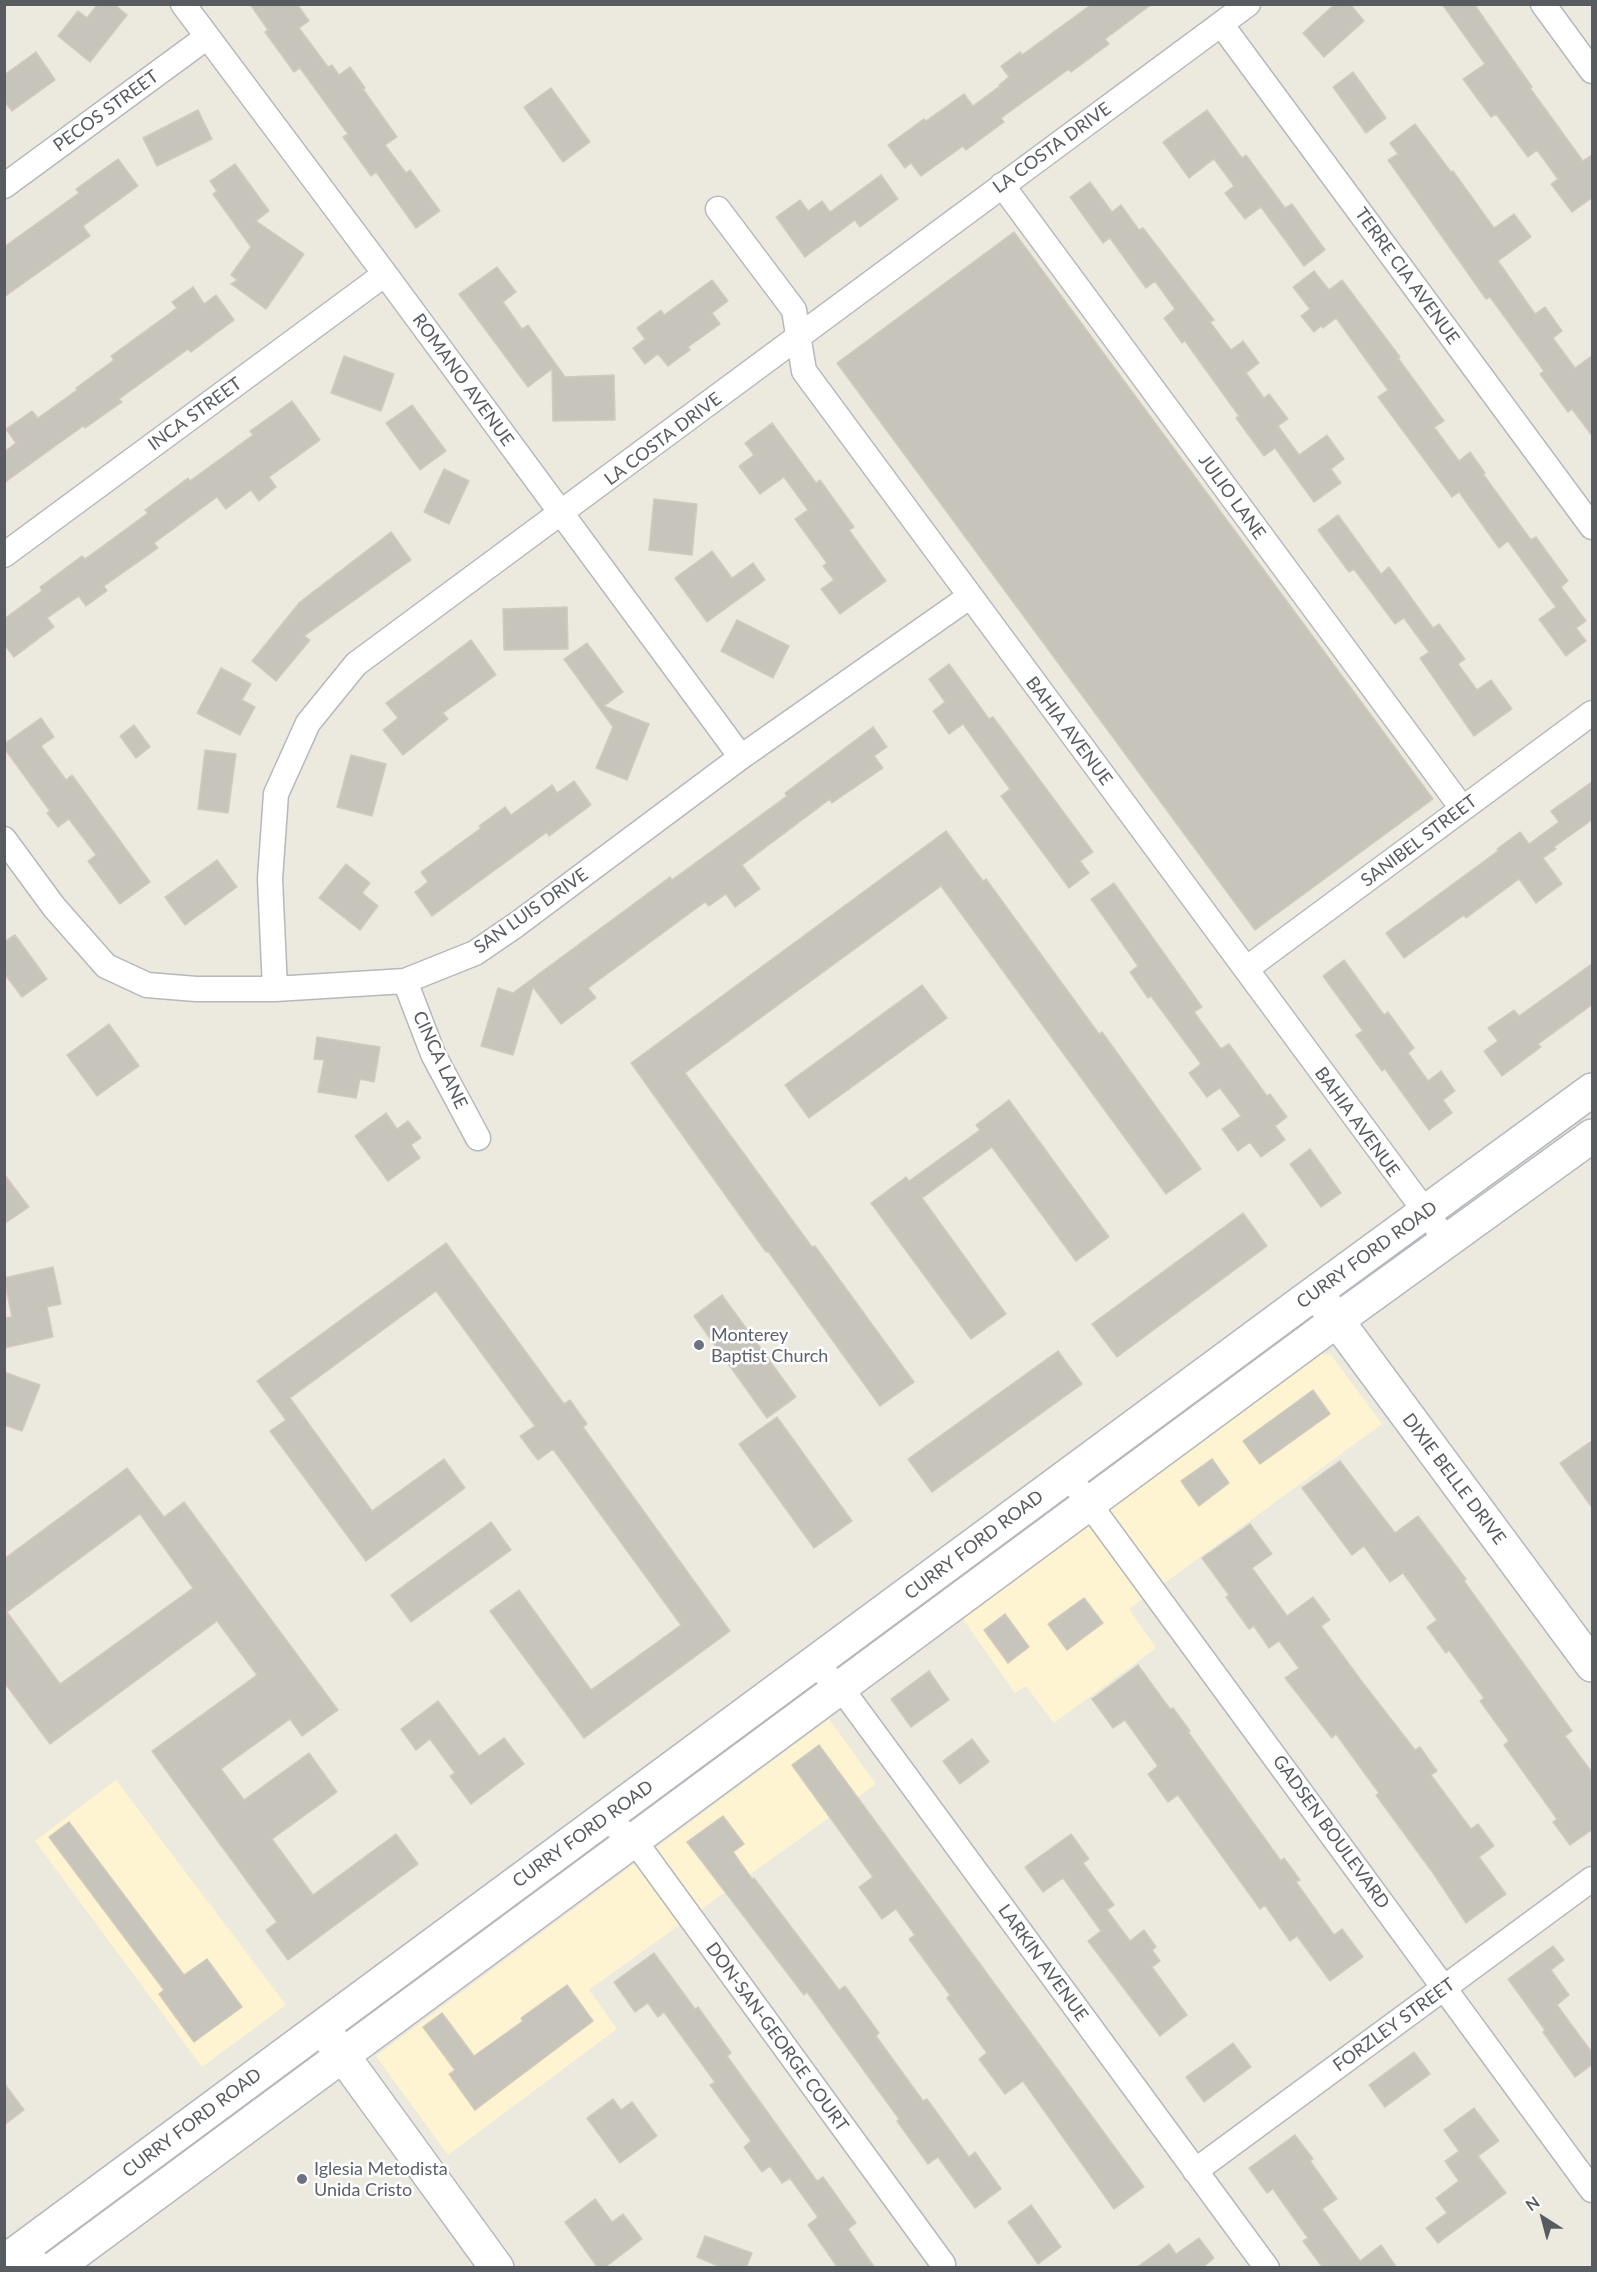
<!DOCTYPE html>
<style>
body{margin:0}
#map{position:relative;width:1597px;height:2272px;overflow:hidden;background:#ece9de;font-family:Lato,sans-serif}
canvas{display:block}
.frame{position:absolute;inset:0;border:6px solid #585c61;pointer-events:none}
.north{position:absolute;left:1513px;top:2188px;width:60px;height:60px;-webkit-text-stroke:4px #fff;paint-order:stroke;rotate:324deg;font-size:16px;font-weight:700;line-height:24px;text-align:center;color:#585c61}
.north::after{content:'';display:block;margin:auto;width:21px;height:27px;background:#585c61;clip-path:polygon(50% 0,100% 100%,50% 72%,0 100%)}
</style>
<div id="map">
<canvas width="1597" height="2272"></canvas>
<div class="frame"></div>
<div class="north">N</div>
</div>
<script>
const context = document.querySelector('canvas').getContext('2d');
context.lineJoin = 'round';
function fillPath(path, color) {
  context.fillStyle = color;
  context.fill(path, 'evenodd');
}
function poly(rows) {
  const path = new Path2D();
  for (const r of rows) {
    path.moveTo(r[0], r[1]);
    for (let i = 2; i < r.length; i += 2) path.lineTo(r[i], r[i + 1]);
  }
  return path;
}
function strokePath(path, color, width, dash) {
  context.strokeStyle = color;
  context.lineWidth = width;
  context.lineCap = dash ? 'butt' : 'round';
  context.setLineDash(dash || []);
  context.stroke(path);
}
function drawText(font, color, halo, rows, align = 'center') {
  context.font = font + ' Lato,sans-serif';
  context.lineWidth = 5;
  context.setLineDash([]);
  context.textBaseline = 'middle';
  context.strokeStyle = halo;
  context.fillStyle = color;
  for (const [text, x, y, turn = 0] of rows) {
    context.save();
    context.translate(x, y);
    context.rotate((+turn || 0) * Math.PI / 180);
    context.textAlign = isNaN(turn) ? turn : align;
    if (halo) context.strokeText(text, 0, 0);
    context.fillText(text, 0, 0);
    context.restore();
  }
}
const commercial = poly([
 [1320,1354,1331,1355,1382,1424,1129,1609,1156,1648,1054,1723,1026,1686,1015,1693,963,1619],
 [829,1719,876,1784,589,1990,617,2029,448,2155,376,2056],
 [116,1780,286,2005,202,2067,35,1841]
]);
const building = poly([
 [98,4,114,4,127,15,90,62,58,36,78,11,87,18,98,4],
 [250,4,297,4,309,21,299,28,328,67,332,65,339,75,350,67,365,88,363,89,397,137,385,145,406,173,410,170,440,211,416,228,376,172,371,176,343,137,348,134,300,68,294,72,265,32,268,30,250,4],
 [1092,4,1152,4,1105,39,1109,44,1071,72,1069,69,1001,118,1004,122,966,150,963,146,921,176,911,163,905,168,888,145,924,119,926,121,964,94,973,106,1000,86,999,85,1009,77,1001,66,1020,52,1022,55,1092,4],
 [1335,4,1350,4,1364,21,1324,57,1303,33,1335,4],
 [1442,4,1474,4,1532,87,1530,88,1583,161,1593,154,1593,197,1572,212,1551,184,1558,179,1537,150,1528,157,1496,114,1491,117,1463,79,1485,64,1442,4],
 [36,52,55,80,12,111,4,101,4,75,36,52],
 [1353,72,1386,118,1366,133,1333,87,1353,72],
 [551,88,590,142,563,162,524,107,551,88],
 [198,110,212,139,157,166,143,138,198,110],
 [1207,110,1242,158,1246,155,1285,208,1292,204,1325,250,1304,266,1261,207,1245,219,1225,193,1234,186,1214,159,1189,178,1163,142,1207,110],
 [1415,124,1451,172,1453,171,1494,228,1514,214,1531,237,1498,261,1535,314,1545,307,1562,331,1553,338,1575,368,1593,355,1593,437,1572,409,1568,412,1540,374,1544,371,1490,297,1486,299,1388,160,1398,154,1390,143,1415,124],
 [118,159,138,186,83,226,90,236,4,297,4,247,79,193,76,189,118,159],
 [235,164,269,211,256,221,304,254,266,309,231,284,237,280,231,275,251,247,213,194,217,191,210,181,235,164],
 [881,175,898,199,860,227,855,220,805,257,776,217,800,200,808,211,822,201,830,212,881,175],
 [1090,182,1112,212,1121,205,1139,230,1143,228,1214,320,1210,322,1231,350,1243,341,1259,363,1246,373,1264,398,1269,394,1288,419,1278,426,1299,455,1327,435,1344,459,1331,469,1341,483,1314,502,1275,448,1264,456,1236,418,1239,416,1185,341,1182,343,1164,318,1175,309,1155,281,1146,288,1110,238,1103,243,1070,197,1090,182],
 [1014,232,1433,799,1255,930,837,363,1014,232],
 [497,267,516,292,503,302,522,329,528,325,565,377,614,375,615,420,553,421,552,369,528,387,459,294,497,267],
 [1314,271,1329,290,1342,280,1400,357,1398,358,1444,421,1434,427,1459,461,1470,452,1485,473,1483,474,1531,540,1536,537,1568,581,1561,587,1586,621,1576,628,1586,641,1566,656,1539,619,1556,607,1508,541,1499,548,1459,492,1452,497,1378,397,1388,390,1336,318,1323,328,1321,326,1314,332,1301,316,1310,309,1293,287,1314,271],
 [712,280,728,301,712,313,720,324,688,347,690,350,668,366,658,354,645,364,633,348,645,339,637,328,661,310,664,315,712,280],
 [193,287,204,304,216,295,234,320,191,352,188,349,119,399,122,402,85,428,83,426,4,483,4,452,16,443,6,429,32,411,38,418,77,390,76,388,114,360,111,356,177,308,172,302,193,287],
 [344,356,394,374,381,411,331,393,344,356],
 [292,401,320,440,269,477,276,487,259,501,251,490,226,509,217,497,154,543,158,548,104,586,107,591,86,606,79,596,47,618,54,627,14,657,4,644,4,619,42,591,40,587,82,556,85,559,148,513,145,510,188,478,190,481,253,435,250,431,292,401],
 [412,405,446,451,420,470,386,423,412,405],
 [772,423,816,483,820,480,854,527,849,530,886,581,840,614,821,589,834,580,823,566,827,563,795,519,808,510,784,477,760,494,739,466,754,455,745,443,772,423],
 [444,469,469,481,449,524,424,512,444,469],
 [654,499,697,504,692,555,649,550,654,499],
 [1338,515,1381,574,1389,567,1433,628,1439,624,1465,659,1458,664,1477,690,1491,680,1512,709,1474,736,1420,658,1429,652,1404,618,1395,624,1354,569,1349,572,1318,530,1338,515],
 [391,532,411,560,304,636,310,640,276,681,252,661,300,602,391,532],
 [712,551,732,578,753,563,765,580,707,622,675,578,712,551],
 [567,607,568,649,504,650,503,609,567,607],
 [737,620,789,646,773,678,721,651,737,620],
 [471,640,496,675,443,713,448,719,403,755,383,730,398,718,386,703,471,640],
 [587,643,623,692,604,706,649,724,627,780,596,768,613,727,564,659,587,643],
 [949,664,989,719,993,717,1093,852,1080,861,1089,873,1069,888,1001,796,1010,789,963,724,949,734,933,711,945,702,929,679,949,664],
 [221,668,251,684,242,700,255,707,240,735,197,713,221,668],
 [41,718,54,737,41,746,66,780,72,775,150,882,120,904,88,861,96,855,69,819,58,827,47,813,50,811,4,748,4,744,41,718],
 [134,725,150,747,136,758,120,736,134,725],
 [873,727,887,747,874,756,883,768,832,803,830,799,742,865,760,889,735,907,726,894,709,906,705,902,588,988,596,998,561,1024,533,987,513,1055,481,1046,498,988,513,993,670,877,672,880,787,796,785,793,873,727],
 [205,750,236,754,228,813,198,809,205,750],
 [351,755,386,764,372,816,337,807,351,755],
 [574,781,591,805,549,836,547,832,432,916,415,892,428,882,421,872,481,828,479,826,505,807,511,815,552,785,557,793,574,781],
 [1593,781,1593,819,1554,847,1556,849,1543,858,1562,884,1536,903,1519,879,1466,918,1464,915,1404,958,1386,933,1498,851,1497,849,1520,832,1529,844,1559,822,1551,811,1593,781],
 [946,831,983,881,986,879,1099,1034,1102,1032,1201,1169,1166,1194,941,886,685,1073,812,1247,815,1246,914,1382,880,1406,768,1251,766,1252,631,1063,946,831],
 [217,860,237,887,185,925,165,897,217,860],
 [346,864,370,883,362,893,378,906,360,930,319,898,346,864],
 [1114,883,1202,1007,1194,1012,1221,1049,1229,1044,1267,1096,1270,1094,1287,1117,1275,1126,1285,1140,1261,1157,1250,1142,1238,1151,1222,1129,1241,1116,1220,1088,1207,1097,1189,1073,1201,1064,1151,996,1148,998,1130,972,1138,966,1091,899,1114,883],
 [15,935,47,979,22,997,4,973,4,942,15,935],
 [1344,960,1384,1015,1388,1012,1414,1048,1408,1053,1428,1081,1441,1071,1455,1091,1443,1100,1452,1113,1429,1130,1385,1069,1382,1071,1356,1035,1363,1031,1323,976,1344,960],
 [1593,963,1593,1004,1538,1044,1541,1047,1502,1076,1484,1051,1498,1041,1488,1028,1514,1010,1519,1016,1593,963],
 [922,985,947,1018,809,1118,785,1085,922,985],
 [109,1024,139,1066,97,1096,67,1055,109,1024],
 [317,1037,380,1047,374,1082,360,1079,356,1098,318,1092,324,1060,314,1059,317,1037],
 [1009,1100,1109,1237,1076,1261,992,1147,922,1198,1006,1314,971,1339,871,1203,906,1177,909,1181,980,1130,976,1125,1009,1100],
 [386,1113,397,1129,408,1121,421,1138,411,1145,420,1158,388,1181,355,1136,386,1113],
 [1310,1149,1341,1193,1321,1207,1290,1164,1310,1149],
 [4,1174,29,1207,4,1224,4,1174],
 [1243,1213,1267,1246,1117,1357,1092,1324,1243,1213],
 [446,1243,564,1404,570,1400,587,1424,583,1427,730,1631,584,1738,490,1611,519,1590,591,1690,681,1625,553,1449,538,1460,520,1436,535,1426,436,1291,290,1398,372,1511,444,1459,465,1488,366,1561,270,1431,286,1420,257,1381,446,1243],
 [53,1267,61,1304,47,1307,53,1337,4,1348,4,1318,12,1317,4,1278,53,1267],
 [722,1295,796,1397,767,1418,694,1316,722,1295],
 [1058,1351,1082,1384,932,1492,908,1459,1058,1351],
 [4,1372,40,1385,22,1431,4,1425,4,1372],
 [1313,1390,1330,1414,1260,1464,1243,1441,1313,1390],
 [777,1417,852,1521,814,1548,739,1444,777,1417],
 [1593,1440,1593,1509,1560,1463,1593,1440],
 [1212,1459,1229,1483,1199,1506,1181,1481,1212,1459],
 [1340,1461,1395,1533,1418,1516,1466,1579,1464,1581,1572,1731,1565,1736,1593,1774,1593,1829,1570,1845,1553,1822,1557,1819,1504,1745,1509,1741,1480,1701,1484,1698,1449,1650,1446,1653,1427,1627,1437,1620,1403,1573,1390,1582,1364,1546,1352,1555,1302,1488,1340,1461],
 [127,1468,164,1517,184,1502,338,1710,302,1736,290,1719,221,1769,244,1800,309,1753,337,1792,272,1839,313,1895,396,1834,418,1864,288,1960,266,1930,277,1922,152,1751,257,1675,217,1621,50,1744,4,1682,4,1559,127,1468],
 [140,1514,193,1588,60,1684,7,1612,140,1514],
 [491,1522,511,1550,411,1622,391,1595,491,1522],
 [1250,1524,1272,1554,1252,1568,1287,1616,1313,1597,1330,1620,1321,1626,1360,1679,1415,1750,1420,1747,1437,1771,1431,1775,1471,1829,1478,1824,1494,1846,1479,1857,1506,1894,1466,1923,1433,1873,1376,1795,1379,1793,1336,1734,1332,1738,1285,1678,1299,1668,1279,1641,1269,1648,1254,1626,1249,1629,1226,1597,1229,1595,1202,1558,1250,1524],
 [1084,1598,1103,1623,1067,1650,1048,1624,1084,1598],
 [1005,1614,1029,1647,1008,1663,984,1630,1005,1614],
 [1138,1665,1170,1709,1173,1708,1190,1731,1188,1732,1281,1861,1284,1858,1300,1880,1296,1882,1334,1935,1342,1929,1363,1957,1330,1981,1297,1936,1290,1941,1265,1905,1260,1909,1178,1795,1168,1802,1148,1774,1158,1766,1125,1720,1113,1728,1092,1699,1138,1665],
 [929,1671,949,1700,911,1727,891,1699,929,1671],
 [438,1701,479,1756,504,1738,524,1764,471,1804,450,1776,455,1773,430,1739,416,1750,401,1729,438,1701],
 [972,1739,989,1762,960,1784,943,1761,972,1739],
 [819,1745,1144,2187,1114,2209,1023,2081,1005,2094,979,2059,987,2053,947,1998,950,1995,909,1939,915,1935,896,1909,882,1919,859,1887,873,1877,792,1765,819,1745],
 [723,1816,744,1844,733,1852,752,1879,754,1878,839,1990,845,1986,879,2033,876,2036,923,2101,927,2099,969,2157,975,2152,1001,2189,975,2208,938,2157,928,2164,897,2121,899,2119,807,1992,804,1995,687,1842,723,1816],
 [69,1822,184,1975,207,1959,242,2007,194,2042,159,1994,164,1990,49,1837,69,1822],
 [1071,1834,1089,1859,1083,1863,1114,1905,1107,1910,1130,1941,1144,1930,1156,1947,1152,1950,1160,1961,1152,1967,1187,2015,1160,2036,1088,1941,1101,1931,1063,1878,1043,1892,1025,1867,1071,1834],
 [1553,1946,1564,1960,1551,1970,1569,1995,1557,2005,1593,2054,1593,2064,1575,2077,1543,2032,1545,2030,1508,1979,1553,1946],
 [654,1953,695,2009,698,2007,731,2053,727,2056,817,2181,823,2177,856,2223,848,2229,875,2268,838,2268,808,2225,818,2217,790,2178,782,2183,770,2166,762,2172,744,2147,751,2141,710,2085,715,2082,664,2012,658,2017,648,2003,635,2012,614,1982,654,1953],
 [567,1985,593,2021,475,2110,449,2074,455,2070,423,2027,442,2013,474,2056,523,2021,521,2018,567,1985],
 [1233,2043,1251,2067,1204,2102,1186,2077,1233,2043],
 [1414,2052,1430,2074,1385,2107,1369,2085,1414,2052],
 [4,2083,24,2110,4,2125,4,2083],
 [613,2099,621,2110,632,2102,657,2136,620,2163,587,2118,613,2099],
 [1474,2108,1499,2141,1478,2156,1506,2193,1438,2243,1426,2228,1447,2213,1436,2198,1459,2181,1445,2161,1459,2151,1444,2130,1474,2108],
 [1295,2135,1313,2159,1310,2161,1337,2199,1322,2209,1360,2261,1381,2245,1397,2268,1323,2268,1303,2241,1308,2238,1273,2189,1267,2193,1249,2168,1295,2135],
 [595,2199,612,2222,623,2214,642,2239,604,2268,598,2268,565,2222,595,2199],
 [1031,2205,1061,2247,1038,2264,1008,2222,1031,2205],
 [705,2236,752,2253,746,2268,723,2268,697,2257,705,2236],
 [1199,2238,1214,2258,1202,2268,1136,2268,1169,2244,1176,2254,1199,2238]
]);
const street = poly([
 [183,4,385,274,741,757],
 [1543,4,1592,71],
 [1221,24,1592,527],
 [1002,185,1462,808],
 [4,186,207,37],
 [718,209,794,310,804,371,1447,1241],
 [4,555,385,274],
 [4,839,54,907,106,966,147,985,196,989,275,989,405,981,475,953,516,925,741,757,969,597],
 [1246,969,1592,713],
 [405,981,433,1054,478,1138],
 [275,989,270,879,276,794,308,723,356,664,1248,4],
 [1068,1475,1592,2190],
 [814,1664,841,1688,1267,2268],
 [604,1818,634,1840,943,2264],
 [1195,2171,1592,1879],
 [25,2247,41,2268]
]);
const secondary = poly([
 [1324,1303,1592,1665],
 [330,2038,497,2268],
 [4,2262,1301,1303,1592,1090],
 [55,2268,1336,1321,1592,1136]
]);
const markers = [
 [699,1345,6,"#6b7280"],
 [302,2179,6,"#6b7280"]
];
const streetNames = [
 ["PECOS STREET",106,111,-36],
 ["LA COSTA DRIVE",1052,148,-36],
 ["TERRE CIA AVENUE",1407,276,54],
 ["ROMANO AVENUE",463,380,54],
 ["INCA STREET",195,414,-36],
 ["LA COSTA DRIVE",663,439,-37],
 ["JULIO LANE",1232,497,54],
 ["BAHIA AVENUE",1069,731,53],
 ["SANIBEL STREET",1419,841,-37],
 ["SAN LUIS DRIVE",531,911,-35],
 ["CINCA LANE",440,1060,65],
 ["BAHIA AVENUE",1357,1122,54],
 ["CURRY FORD ROAD",1367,1255,-36],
 ["DIXIE BELLE DRIVE",1454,1479,53],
 ["CURRY FORD ROAD",974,1545,-37],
 ["GADSEN BOULEVARD",1331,1832,54],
 ["CURRY FORD ROAD",583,1834,-36],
 ["LARKIN AVENUE",1043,1963,54],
 ["FORZLEY STREET",1394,2025,-36],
 ["DON-SAN-GEORGE COURT",777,2037,54],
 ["CURRY FORD ROAD",192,2123,-37]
];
const worshipNames = [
 ["Monterey",711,1335],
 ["Baptist Church",711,1356],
 ["Iglesia Metodista",314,2169],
 ["Unida Cristo",314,2190]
];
fillPath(commercial, '#fff4d1');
fillPath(building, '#c7c4bc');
strokePath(building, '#d1cbbd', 1.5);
strokePath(street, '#b5b8bd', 27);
strokePath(secondary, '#b5b9bf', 36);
strokePath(street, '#fff', 24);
strokePath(secondary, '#fff', 33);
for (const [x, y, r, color] of markers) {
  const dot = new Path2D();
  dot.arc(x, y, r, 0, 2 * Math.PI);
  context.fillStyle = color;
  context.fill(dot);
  strokePath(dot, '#fff', 2);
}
drawText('18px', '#585c61', '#fff', streetNames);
drawText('18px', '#5b616d', '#fff', worshipNames, 'left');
</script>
